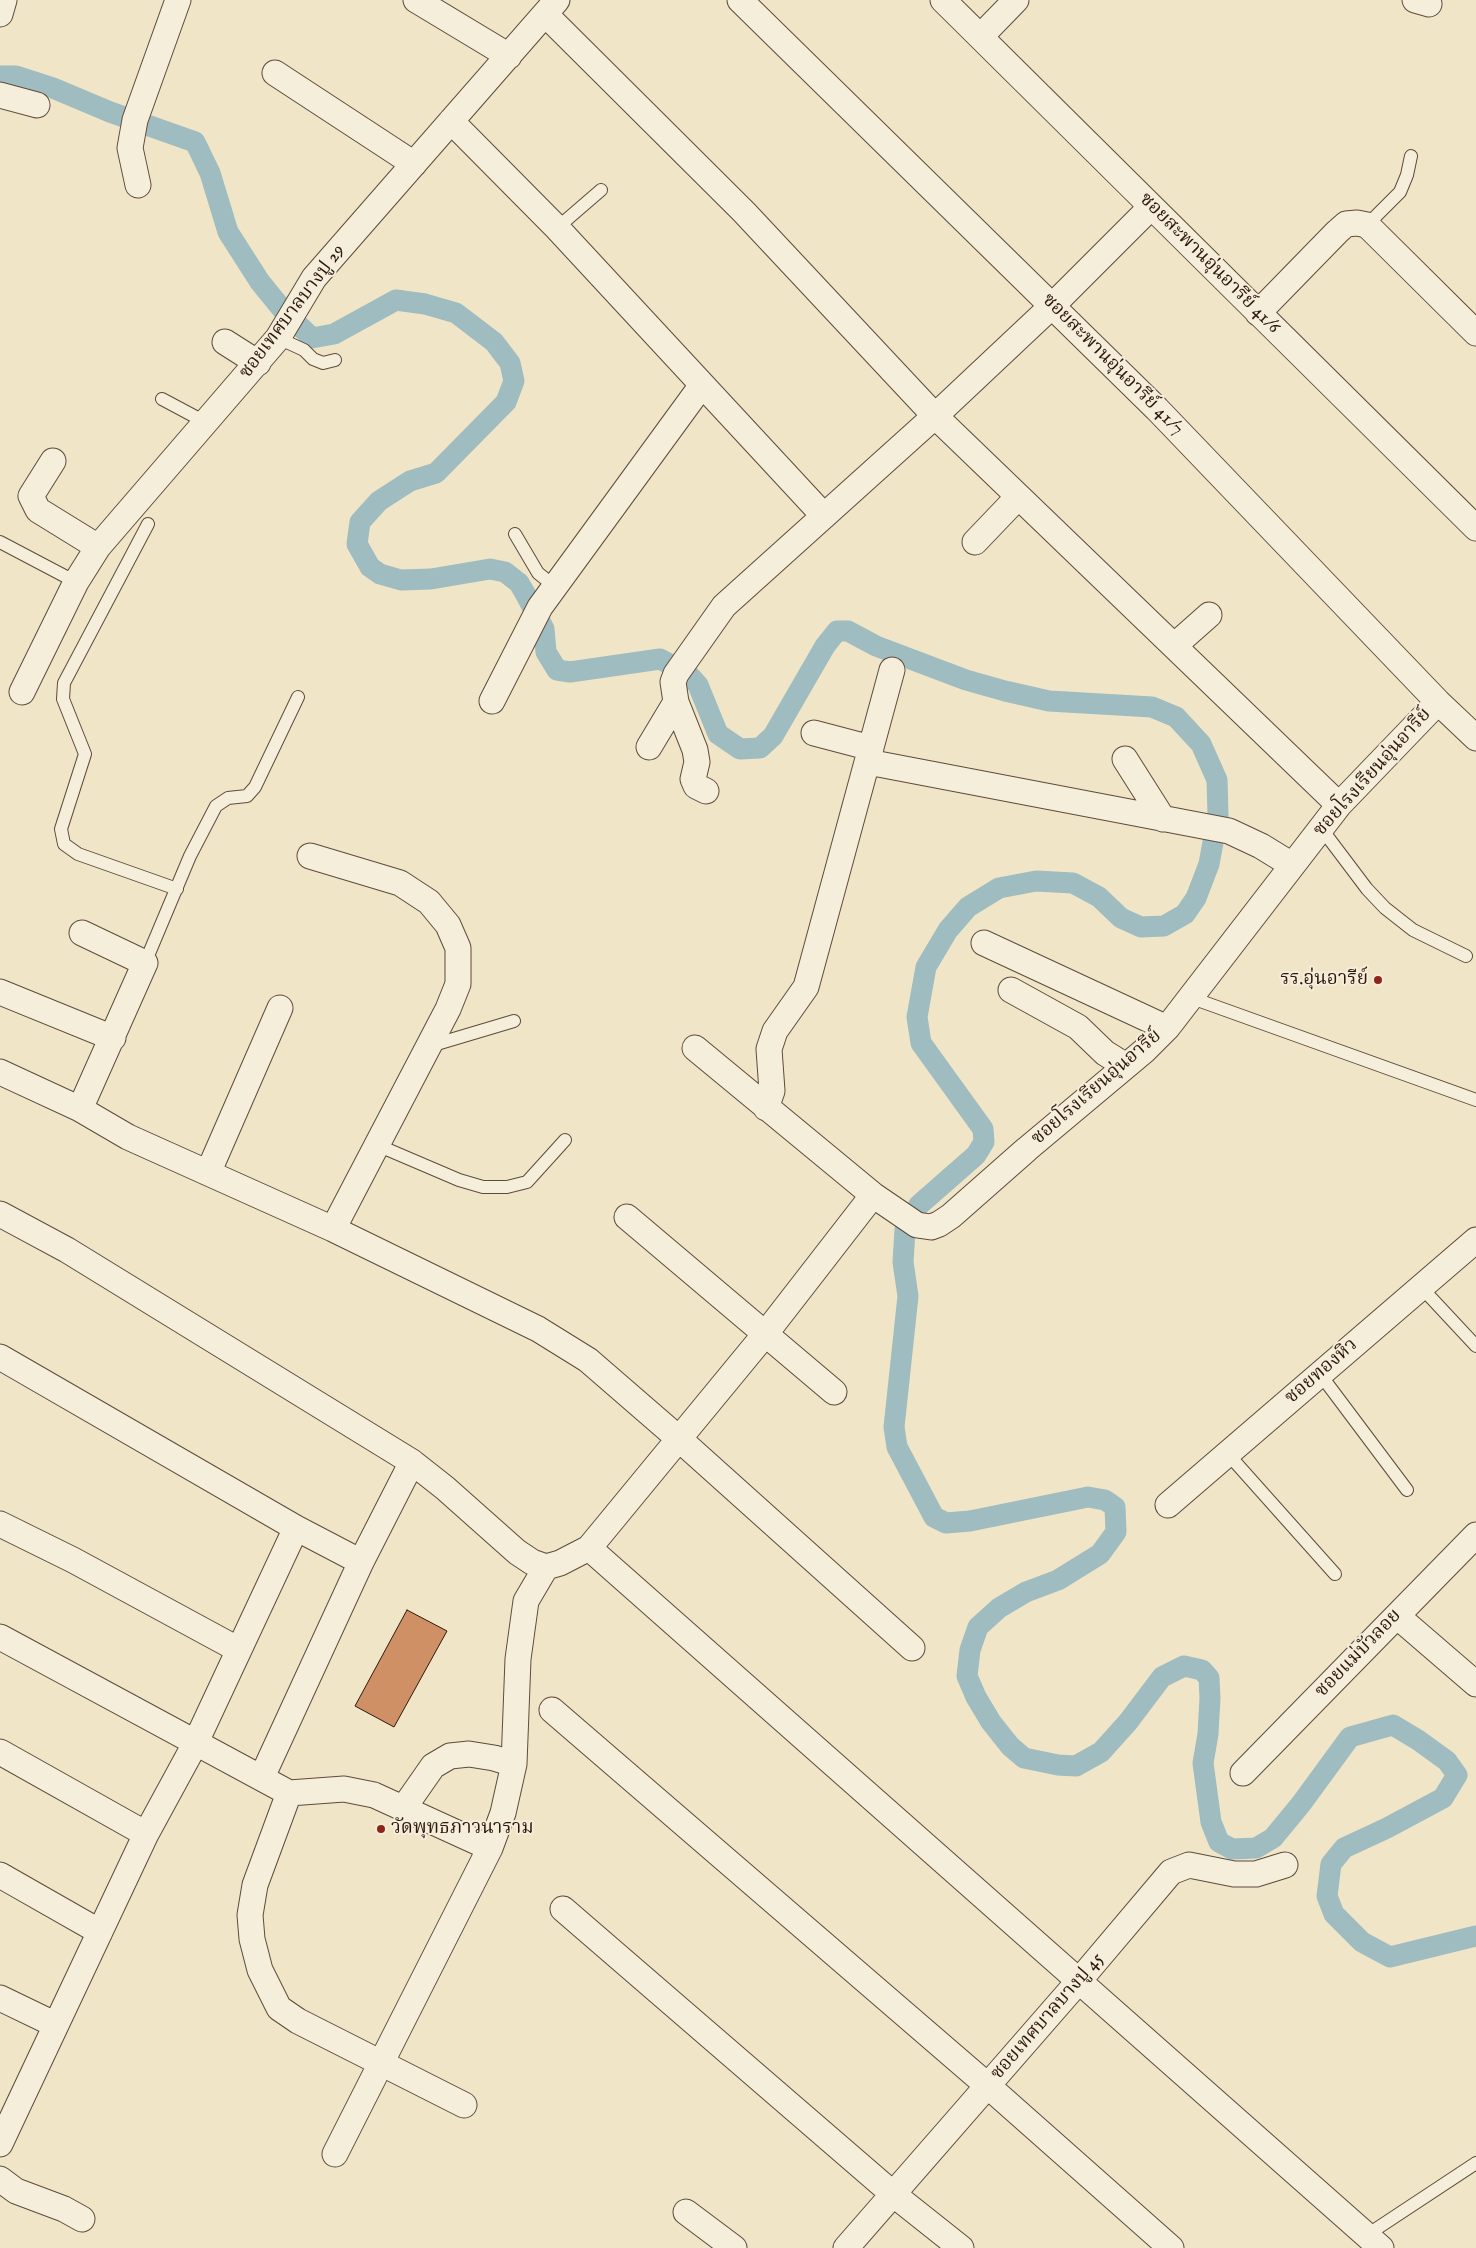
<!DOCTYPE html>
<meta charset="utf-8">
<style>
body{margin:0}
canvas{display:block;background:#f0e5c7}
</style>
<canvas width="1476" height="2248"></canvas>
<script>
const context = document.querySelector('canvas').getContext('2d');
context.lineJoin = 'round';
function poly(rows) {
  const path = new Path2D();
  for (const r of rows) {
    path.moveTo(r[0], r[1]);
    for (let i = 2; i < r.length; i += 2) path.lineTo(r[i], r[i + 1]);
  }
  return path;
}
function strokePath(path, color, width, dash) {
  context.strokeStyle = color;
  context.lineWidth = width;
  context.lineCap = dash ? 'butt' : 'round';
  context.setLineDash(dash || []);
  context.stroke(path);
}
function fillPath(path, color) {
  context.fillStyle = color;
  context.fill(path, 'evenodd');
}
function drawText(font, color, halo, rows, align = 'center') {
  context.font = font + ' "IM FELL English","Noto Serif Thai",serif';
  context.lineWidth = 4;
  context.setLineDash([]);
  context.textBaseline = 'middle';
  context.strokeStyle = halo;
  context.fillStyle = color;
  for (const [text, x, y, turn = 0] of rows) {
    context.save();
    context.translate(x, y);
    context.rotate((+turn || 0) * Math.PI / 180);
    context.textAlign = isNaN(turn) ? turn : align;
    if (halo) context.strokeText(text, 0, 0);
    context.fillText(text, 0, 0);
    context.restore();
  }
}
const canal = poly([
 [0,76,16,76,53,88,110,112,195,142,210,173,228,232,260,282,282,309,312,338,334,334,396,300,425,304,456,313,494,342,510,363,514,381,506,402,436,473,410,481,379,501,360,522,357,544,370,567,380,574,401,580,431,579,490,569,505,572,519,583,526,595,544,629,546,652,557,670,570,672,660,659,688,674,698,685,718,734,740,749,760,748,773,736,825,646,837,631,848,631,876,646,966,680,1005,691,1049,701,1152,707,1176,717,1201,744,1217,780,1218,815,1209,864,1196,898,1185,914,1164,926,1141,927,1121,918,1099,897,1073,883,1036,881,999,888,968,907,948,930,926,967,917,1017,921,1043,983,1129,984,1142,976,1155,919,1205,905,1230,903,1262,908,1296,894,1427,897,1447,934,1517,946,1523,970,1521,1088,1497,1105,1500,1115,1507,1116,1532,1100,1554,1058,1580,1026,1592,999,1608,978,1627,970,1650,967,1676,976,1697,991,1722,1010,1746,1024,1758,1058,1765,1076,1766,1101,1752,1128,1722,1162,1677,1184,1666,1202,1670,1209,1678,1210,1698,1208,1734,1203,1763,1211,1822,1219,1842,1232,1849,1256,1848,1273,1838,1301,1804,1350,1737,1393,1725,1418,1740,1447,1761,1457,1775,1443,1798,1387,1828,1344,1848,1331,1864,1327,1896,1334,1914,1362,1942,1390,1957,1476,1936]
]);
const building = poly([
 [407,1610,447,1631,394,1727,355,1706,407,1610]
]);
const lane = poly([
 [1367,225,1400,192,1407,175,1411,156],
 [557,228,601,190],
 [278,338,304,350,313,359,323,363,335,360],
 [162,399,207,423],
 [148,524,64,683,63,699,85,754,61,829,64,844,78,854,177,889],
 [515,534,538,573,554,586],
 [0,542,76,582],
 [1321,828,1367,889,1385,908,1413,930,1466,956],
 [145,963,190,856,216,806,228,798,247,796,255,787,298,697],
 [1192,998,1476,1100],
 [430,1046,514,1021],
 [377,1145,459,1180,483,1187,507,1187,527,1182,565,1140],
 [1421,1287,1476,1346],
 [1320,1374,1407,1490],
 [1228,1454,1335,1574],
 [1367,2235,1476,2163]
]);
const street = poly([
 [416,0,509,56],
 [740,0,1157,409,1438,702,1476,738],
 [943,0,1476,528],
 [1415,0,1429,4],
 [0,14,4,0],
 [545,14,744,212,935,416,1339,805],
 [981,36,1016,0],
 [275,73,414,164],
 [0,95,37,105],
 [451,121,557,228,824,516],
 [138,185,130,148,135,120,178,0],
 [1258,313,1337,232,1346,224,1357,223,1367,225,1476,333],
 [225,342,258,363],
 [53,461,31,496,38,510,98,547],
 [975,542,1018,497],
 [1174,646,1209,615],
 [22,692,76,582,98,547,278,338,314,278,557,0],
 [492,701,540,607,702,385],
 [814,733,871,748],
 [649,747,676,702],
 [1125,759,1163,819],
 [868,762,1229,831,1261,846,1292,865],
 [706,791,696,786,693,779,697,762,695,750,676,702,673,682,676,674,724,606,935,416,1053,305,1151,207],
 [310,856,400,883,429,902,448,925,458,948,458,984,448,1009,333,1229],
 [984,943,1167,1028],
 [1011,990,1078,1027,1105,1053,1126,1066],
 [0,992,113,1038],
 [695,1048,873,1195,917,1225,931,1227,939,1224,951,1216,1027,1149,1144,1051,1167,1028,1339,805,1438,702],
 [0,1072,80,1109,128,1137,333,1229,538,1329,588,1360,678,1438,912,1648],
 [766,1108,772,1091,769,1049,775,1031,806,987,892,670],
 [80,1109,145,963,82,933],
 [208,1173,280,1008],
 [0,1214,67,1250,412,1462,445,1488,517,1552,532,1562,546,1567,560,1563,589,1548,766,1333,873,1195],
 [627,1217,834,1392],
 [0,1357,296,1528,361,1562],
 [1168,1505,1476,1240],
 [0,1524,73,1560,239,1650],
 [589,1548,1381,2248],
 [1397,1616,1476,1684],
 [0,1637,289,1793,344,1789,374,1795,490,1848],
 [552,1710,988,2086,1171,2248],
 [0,1752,146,1834],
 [1243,1773,1476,1535],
 [262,1777,361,1562,412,1462],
 [289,1793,255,1885,250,1915,252,1939,260,1970,279,2008,298,2021,464,2105],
 [403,1809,433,1766,450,1756,469,1754,494,1758,514,1764],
 [0,1875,100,1932],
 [563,1909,893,2194,961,2248],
 [0,1998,56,2025],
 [0,2144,146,1834,195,1744,296,1528],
 [335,2154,490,1848,503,1813,514,1764,518,1659,526,1601,546,1567],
 [0,2179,16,2191,64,2209,82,2219],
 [686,2212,734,2248],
 [846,2248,1078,1982,1171,1872,1189,1865,1234,1874,1256,1874,1285,1865]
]);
const markers = [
 [1378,980,5,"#8f2418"],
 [381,1829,5,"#8f2418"]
];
const streetNames = [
 ["ซอยสะพานอุ่นอารีย์ 41/6",1209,264,45],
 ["ซอยเทศบาลบางปู 29",293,312,-53],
 ["ซอยสะพานอุ่นอารีย์ 41/7",1112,365,45],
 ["ซอยโรงเรียนอุ่นอารีย์",1373,773,-48],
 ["ซอยโรงเรียนอุ่นอารีย์",1097,1088,-41],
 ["ซอยทองหิว",1322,1372,-41],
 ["ซอยแม่บัวลอย",1359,1654,-46],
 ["ซอยเทศบาลบางปู 45",1048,2017,-49]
];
const poiNames = [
 ["รร.อุ่นอารีย์",1368,980],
 ["วัดพุทธภาวนาราม",391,1829,"left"]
];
strokePath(canal, '#9fbcc0', 21);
fillPath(building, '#cf9066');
strokePath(building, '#2d180d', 1);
strokePath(lane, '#5e4b3c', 14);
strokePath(street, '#5e4b3c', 27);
strokePath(lane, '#f5eedb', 12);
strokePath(street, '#f5eedb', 25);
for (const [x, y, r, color] of markers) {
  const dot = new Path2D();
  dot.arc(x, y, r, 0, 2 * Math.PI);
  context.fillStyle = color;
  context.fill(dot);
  strokePath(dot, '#f5eedb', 2);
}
drawText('19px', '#2d180d', '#f5eedb', streetNames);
drawText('19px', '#2d180d', '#f5eedb', poiNames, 'right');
</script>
